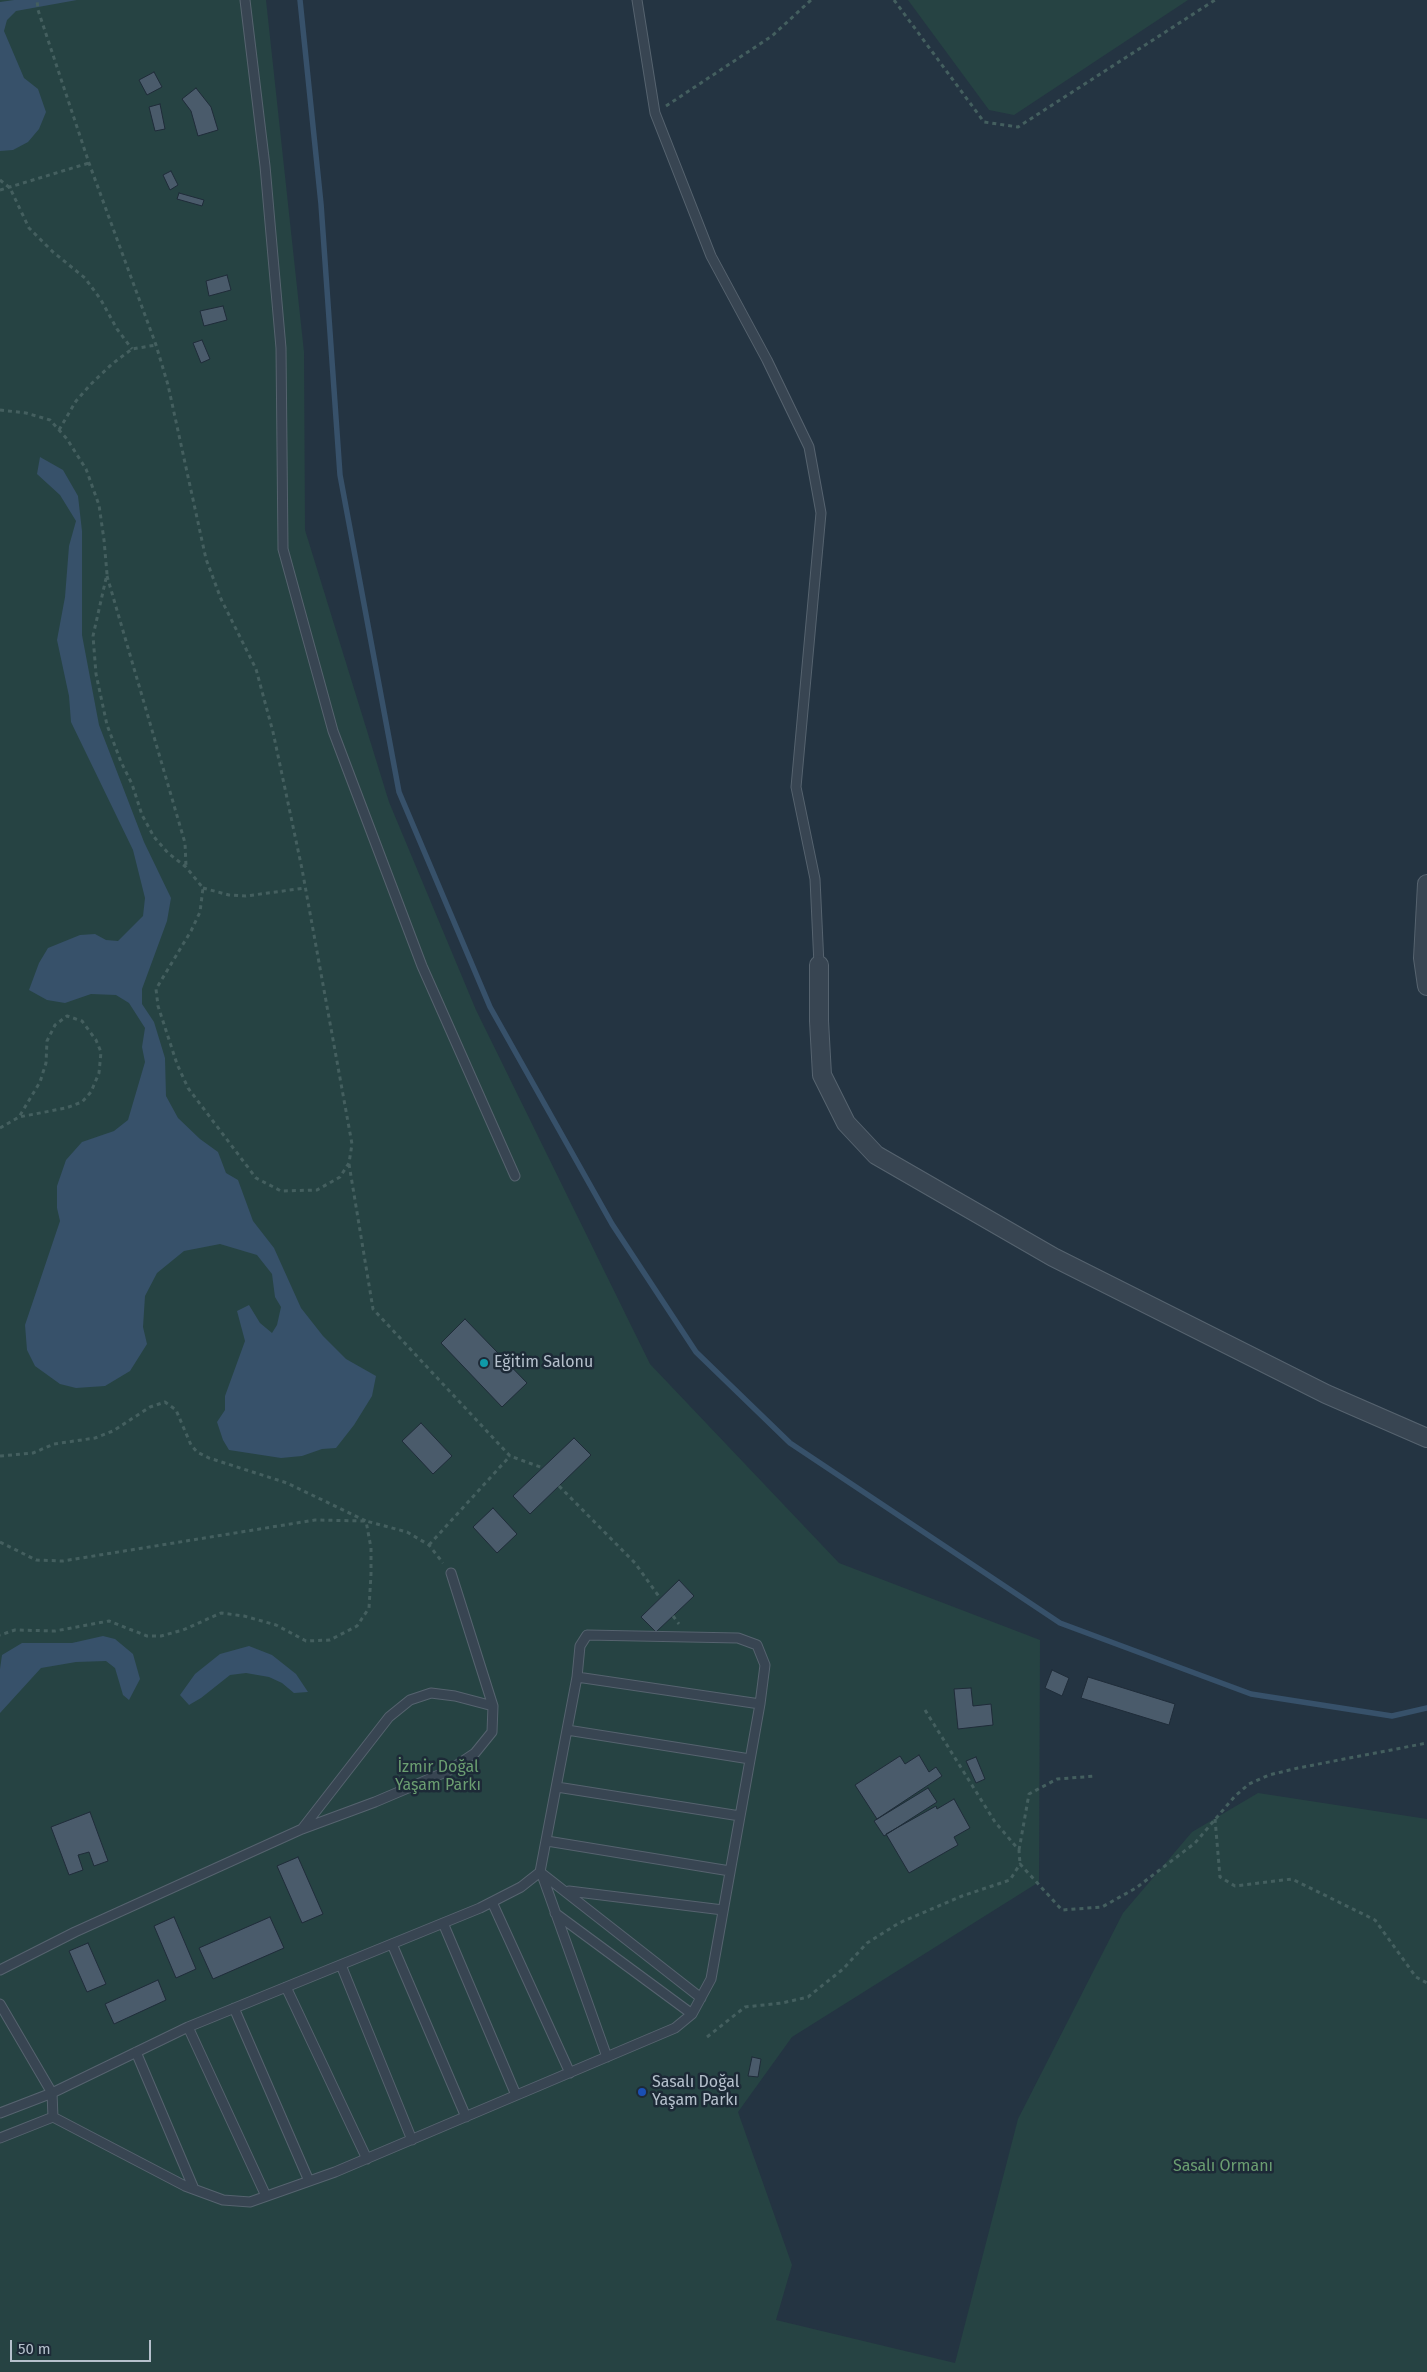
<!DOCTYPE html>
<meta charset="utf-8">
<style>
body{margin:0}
#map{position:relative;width:1427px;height:2372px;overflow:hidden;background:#243442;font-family:"Fira Sans",sans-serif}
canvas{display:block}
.scale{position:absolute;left:10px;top:2340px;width:141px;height:22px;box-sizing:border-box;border:2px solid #b5c0cc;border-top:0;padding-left:6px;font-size:15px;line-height:18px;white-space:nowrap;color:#b5c0cc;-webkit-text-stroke:4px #1d2a37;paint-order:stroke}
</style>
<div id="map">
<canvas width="1427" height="2372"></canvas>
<div class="scale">50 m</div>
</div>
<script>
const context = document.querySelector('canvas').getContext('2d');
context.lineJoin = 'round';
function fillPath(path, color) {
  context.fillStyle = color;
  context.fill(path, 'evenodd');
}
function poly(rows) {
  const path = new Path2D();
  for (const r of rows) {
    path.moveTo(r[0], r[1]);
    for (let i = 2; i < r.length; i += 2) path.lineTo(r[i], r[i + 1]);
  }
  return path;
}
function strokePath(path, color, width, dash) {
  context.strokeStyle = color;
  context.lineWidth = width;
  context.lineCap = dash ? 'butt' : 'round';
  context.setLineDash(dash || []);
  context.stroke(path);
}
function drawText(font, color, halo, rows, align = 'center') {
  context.font = font + ' "Fira Sans",sans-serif';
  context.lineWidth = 5;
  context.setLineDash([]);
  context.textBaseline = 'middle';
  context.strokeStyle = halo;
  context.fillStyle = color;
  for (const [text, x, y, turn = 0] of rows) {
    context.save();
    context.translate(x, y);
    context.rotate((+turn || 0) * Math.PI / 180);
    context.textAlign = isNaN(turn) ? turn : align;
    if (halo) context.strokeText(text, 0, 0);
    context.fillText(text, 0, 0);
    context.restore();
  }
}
const green = poly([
 [0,0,266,0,304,352,305,530,389,802,476,1010,650,1364,839,1563,1040,1640,1039,1882,792,2037,738,2112,792,2265,776,2320,955,2363,1018,2119,1123,1913,1192,1832,1258,1793,1427,1819,1427,2372,0,2372],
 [908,0,1188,0,1014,115,989,110]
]);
const water = poly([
 [14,0,77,0,16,11,7,20,4,31,24,78,38,89,46,112,39,129,28,142,13,150,0,151,0,2],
 [40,457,63,470,78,496,82,531,82,635,99,725,144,842,171,898,167,921,142,989,142,1004,154,1022,165,1058,166,1096,178,1118,200,1139,218,1152,226,1173,238,1180,253,1221,274,1248,301,1308,323,1336,346,1359,376,1376,372,1396,354,1425,336,1448,322,1449,302,1456,281,1458,229,1450,223,1440,217,1422,225,1410,225,1396,245,1341,237,1311,249,1305,260,1323,272,1333,277,1325,281,1307,275,1297,272,1274,257,1255,220,1244,184,1251,157,1273,145,1296,143,1327,147,1344,130,1371,105,1386,76,1388,60,1384,35,1366,27,1350,25,1325,60,1221,57,1208,57,1186,66,1160,82,1142,114,1131,128,1120,145,1062,142,1047,145,1028,129,1003,116,995,91,994,65,1003,47,1000,29,990,39,963,48,948,80,935,95,934,106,940,118,941,143,916,145,898,133,850,71,722,69,696,57,640,65,597,69,546,76,521,60,495,37,474],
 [103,1636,115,1639,133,1654,140,1679,129,1700,123,1695,115,1668,106,1661,76,1662,41,1668,0,1713,0,1669,2,1655,22,1643,72,1643],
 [249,1646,272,1655,296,1674,308,1692,294,1693,282,1683,269,1677,246,1673,230,1675,201,1698,189,1705,180,1695,195,1674,220,1654]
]);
const stream = poly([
 [300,0,321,204,340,475,399,792,490,1007,612,1224,696,1352,790,1443,1060,1623,1251,1694,1392,1716,1427,1708]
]);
const building = poly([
 [154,72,162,87,147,95,139,80,154,72],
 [196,88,211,107,218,130,198,136,191,111,182,99,196,88],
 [160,104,165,129,155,131,149,107,160,104],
 [171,171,178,185,170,190,163,175,171,171],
 [179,193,204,200,202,206,177,199,179,193],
 [227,275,231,290,209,296,206,281,227,275],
 [223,306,227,320,204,326,200,311,223,306],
 [202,340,210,359,201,363,193,343,202,340],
 [465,1319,527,1383,502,1407,441,1343,465,1319],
 [421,1423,452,1456,433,1474,402,1441,421,1423],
 [574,1438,591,1455,530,1514,513,1496,574,1438],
 [493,1508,517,1534,497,1553,473,1527,493,1508],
 [679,1580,694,1596,656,1632,641,1617,679,1580],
 [1052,1670,1069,1678,1062,1696,1045,1688,1052,1670],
 [1088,1677,1175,1704,1169,1725,1081,1698,1088,1677],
 [971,1688,973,1706,991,1704,993,1725,958,1729,954,1689,971,1688],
 [919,1755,929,1772,936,1767,942,1776,877,1819,855,1785,900,1756,905,1764,919,1755],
 [976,1757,985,1779,976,1783,966,1761,976,1757],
 [928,1788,937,1802,884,1836,874,1821,928,1788],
 [954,1799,970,1828,954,1837,958,1845,909,1873,886,1834,936,1806,937,1809,954,1799],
 [90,1812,108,1861,94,1866,89,1852,78,1855,83,1870,69,1875,51,1827,90,1812],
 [298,1857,323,1914,302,1923,277,1866,298,1857],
 [174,1917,196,1969,176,1978,154,1926,174,1917],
 [270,1917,284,1948,213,1979,199,1948,270,1917],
 [88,1943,106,1984,87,1992,69,1951,88,1943],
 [158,1980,166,2000,114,2024,105,2004,158,1980],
 [752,2057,761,2059,758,2077,748,2076,752,2057]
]);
const path = poly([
 [894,0,984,122,1018,127,1215,0],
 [666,106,772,36,811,0],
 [0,180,10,188,29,228,53,252,85,278,101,300,117,329,132,349],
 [0,190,89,163],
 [0,410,26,413,50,420,67,439,86,469,99,505,104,540,107,574,93,636,96,674,107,725,121,762,132,784,142,815,154,837,168,853,186,867,203,888,200,912,191,931,156,989,158,1006,177,1064,188,1088,256,1178,281,1191,317,1190,340,1177,349,1163,352,1144,302,869,273,732,256,669,221,599,206,559,168,385,156,345,89,163,38,10,37,0],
 [59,430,76,401,90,385,112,364,132,349,156,345],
 [107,576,185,843,186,866],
 [203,888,229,895,246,896,305,888],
 [0,1128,19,1117,66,1108,82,1102,91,1092,99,1073,101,1052,96,1040,82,1021,67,1016,55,1025,47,1041,46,1063,40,1082,19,1117],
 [349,1164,373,1309,510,1456,543,1468],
 [0,1456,33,1453,54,1444,95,1438,113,1431,150,1407,165,1402,176,1410,191,1445,197,1452,209,1458,287,1483,366,1521,371,1548,371,1574,369,1608,357,1626,330,1640,306,1641,276,1625,244,1616,221,1613,183,1630,161,1636,147,1636,109,1621,55,1631,15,1630,0,1635],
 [559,1486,635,1563,660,1598],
 [0,1542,36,1560,63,1561,315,1520,366,1521,407,1532,429,1545,443,1563],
 [429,1545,510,1456],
 [673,1616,679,1624],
 [925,1710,995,1822,1019,1850,1020,1864],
 [1215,1819,1220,1877,1235,1886,1292,1879,1375,1920,1416,1977,1427,1983],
 [1019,1850,1029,1794,1057,1779,1096,1776],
 [707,2037,745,2007,782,2003,808,1997,843,1969,867,1943,899,1923,962,1896,1010,1880,1020,1864,1062,1910,1102,1907,1136,1888,1195,1843,1235,1796,1249,1784,1269,1775,1298,1768,1427,1743]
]);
const service = poly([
 [245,0,265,166,281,348,283,549,333,731,422,966,515,1176],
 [637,0,655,113,711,256,767,360,809,447,821,513,796,787,815,879,819,965],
 [577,1677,760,1704],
 [567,1730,750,1759],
 [557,1787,740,1816],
 [302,1829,389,1717,410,1700,431,1693,455,1696,493,1706],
 [547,1841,730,1871],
 [540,1872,701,1998],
 [541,1872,607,2057],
 [569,1891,723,1910],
 [492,1902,570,2073],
 [555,1913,692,2014],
 [443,1923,516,2095],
 [392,1944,466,2117],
 [341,1965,412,2140],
 [0,1970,75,1932,302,1829,375,1802,448,1771,475,1753,492,1732,493,1706,451,1573],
 [286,1987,367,2159],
 [0,2004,52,2093,53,2117],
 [234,2008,309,2181],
 [188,2027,266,2196],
 [136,2052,194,2189],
 [0,2113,52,2093,188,2027,480,1908,521,1887,540,1872,577,1677,580,1646,587,1635,738,1638,757,1645,765,1665,760,1704,711,1979,692,2014,675,2028,335,2172,250,2202,223,2200,185,2186,53,2117,0,2138]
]);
const minor = poly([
 [1427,884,1423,958,1427,986],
 [819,965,819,1021,822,1075,846,1123,876,1155,1053,1257,1326,1394,1427,1438]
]);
const markers = [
 [484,1363,5,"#0f9aa8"],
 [642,2092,5,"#1a4fb4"]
];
const poiNames = [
 ["Eğitim Salonu",494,1363],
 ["Sasalı Doğal",652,2083],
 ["Yaşam Parkı",652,2101]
];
const parkNames = [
 ["İzmir Doğal",438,1768],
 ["Yaşam Parkı",438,1786],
 ["Sasalı Ormanı",1223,2167]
];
fillPath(green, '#264343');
fillPath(water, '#37516a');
strokePath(stream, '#37516a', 5.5);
fillPath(building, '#4a5b6b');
strokePath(building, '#1f2c39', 1);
strokePath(service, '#56636f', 11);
strokePath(minor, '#56636f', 20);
strokePath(path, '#445f5f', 3, [4, 4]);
strokePath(service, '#384552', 9);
strokePath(minor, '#384552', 18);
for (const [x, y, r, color] of markers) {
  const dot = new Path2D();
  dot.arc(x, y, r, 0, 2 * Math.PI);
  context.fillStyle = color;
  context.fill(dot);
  strokePath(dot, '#1d2a37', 2);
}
drawText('16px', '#b5c0cc', '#1d2a37', poiNames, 'left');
drawText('16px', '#6b9e71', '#1d2a37', parkNames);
</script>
